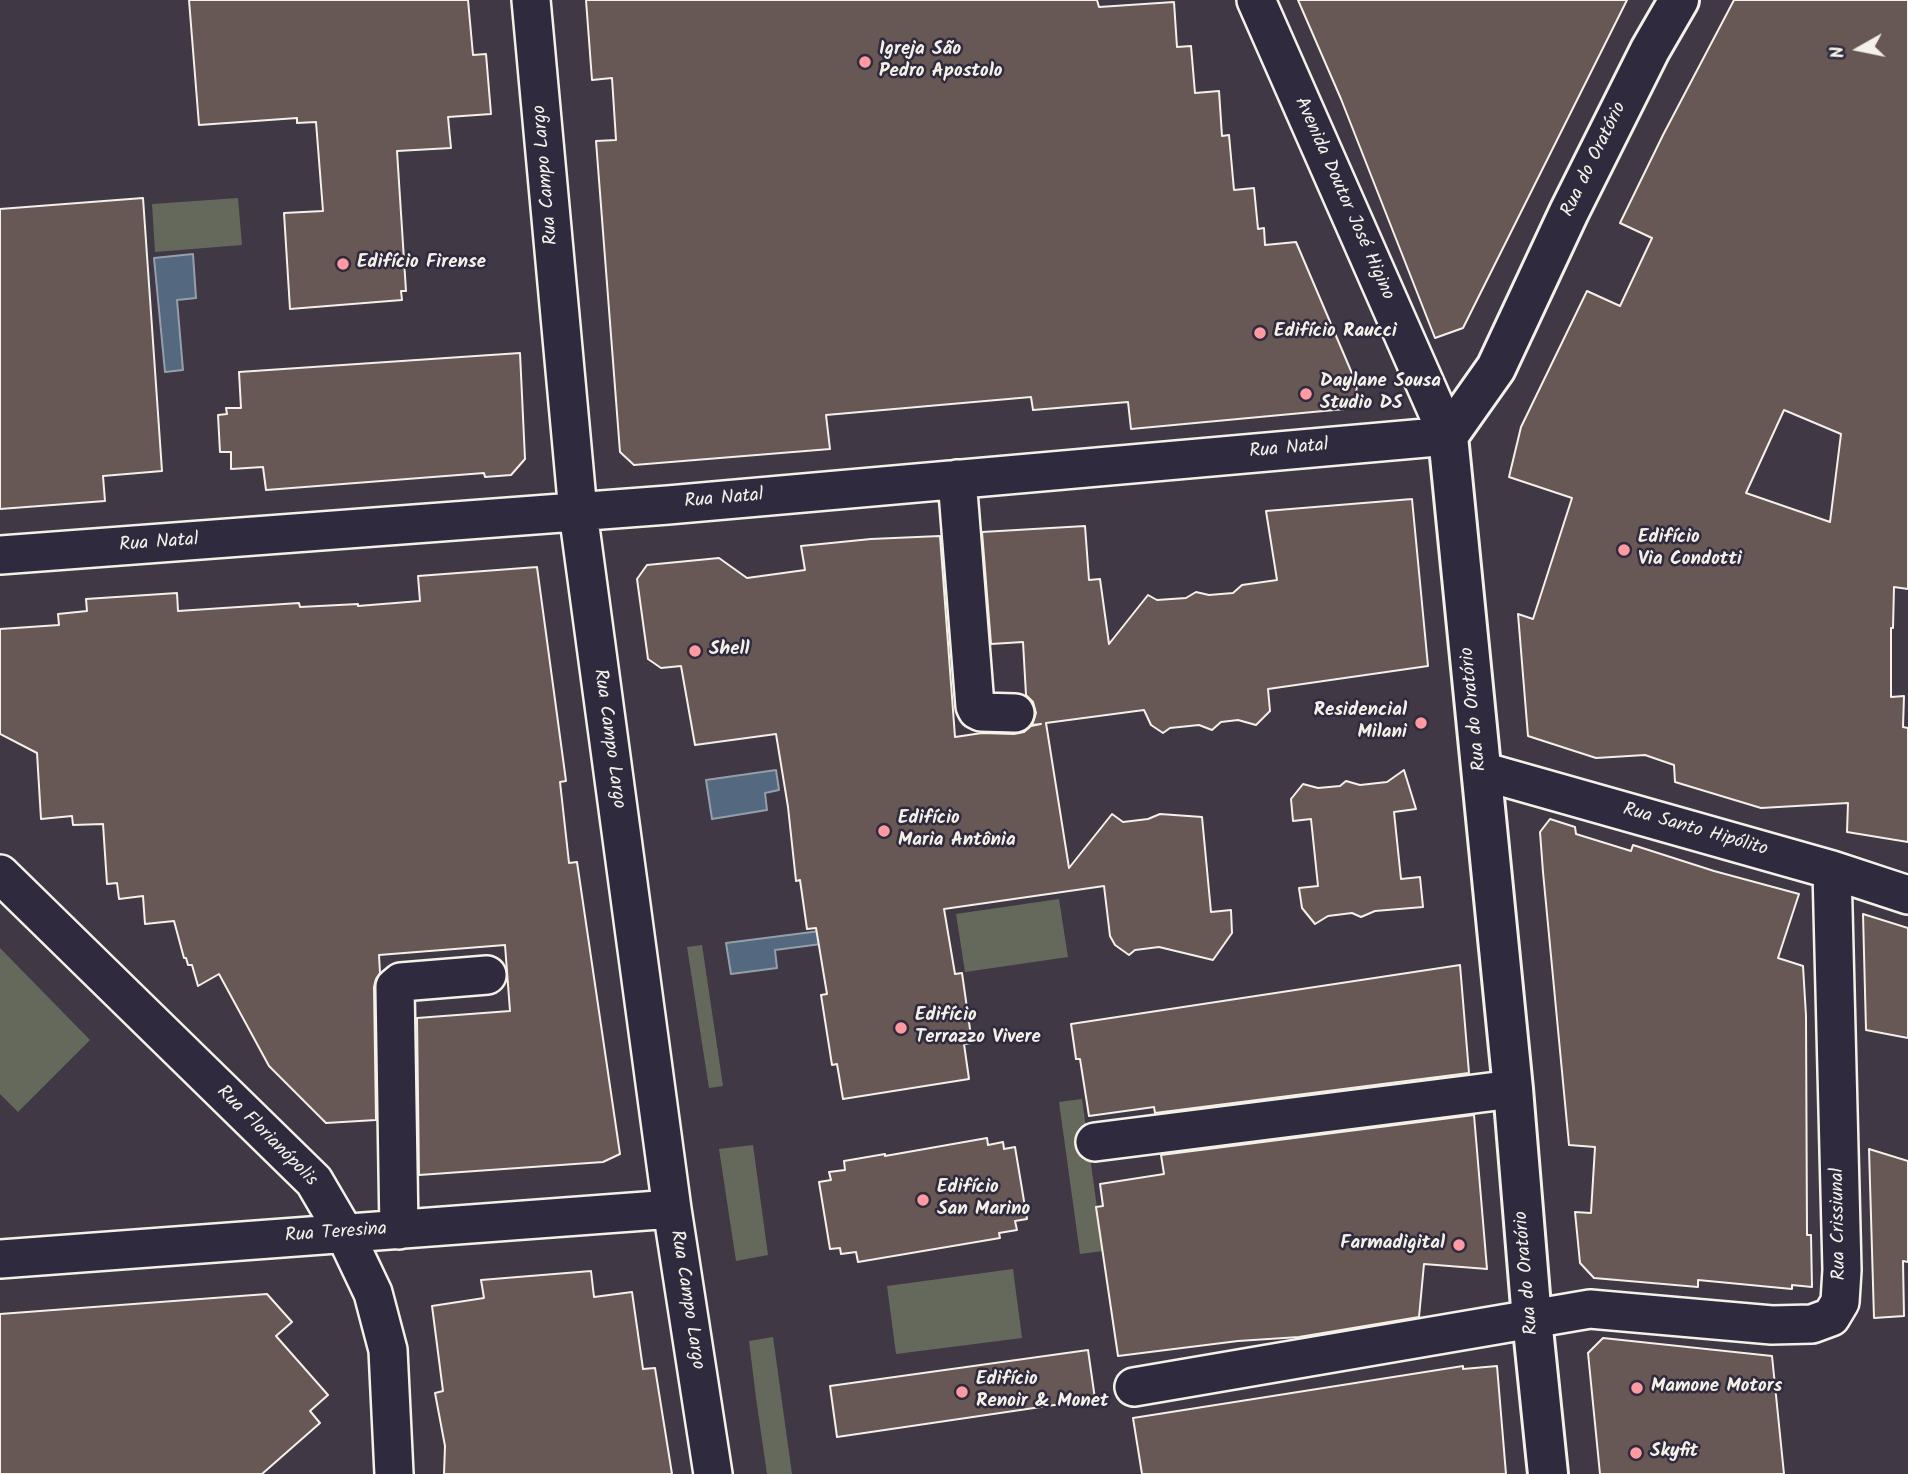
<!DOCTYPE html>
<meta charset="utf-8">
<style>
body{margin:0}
#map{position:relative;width:1908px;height:1474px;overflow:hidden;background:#403844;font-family:Kalam,sans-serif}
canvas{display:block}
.north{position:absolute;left:1824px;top:14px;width:70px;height:70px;-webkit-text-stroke:5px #2f2a3d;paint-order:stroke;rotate:261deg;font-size:19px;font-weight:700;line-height:28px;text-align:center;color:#f4f1e8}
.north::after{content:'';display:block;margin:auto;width:24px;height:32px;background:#f4f1e8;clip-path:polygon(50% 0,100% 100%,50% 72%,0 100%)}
</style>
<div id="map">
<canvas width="1908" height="1474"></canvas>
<div class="north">N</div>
</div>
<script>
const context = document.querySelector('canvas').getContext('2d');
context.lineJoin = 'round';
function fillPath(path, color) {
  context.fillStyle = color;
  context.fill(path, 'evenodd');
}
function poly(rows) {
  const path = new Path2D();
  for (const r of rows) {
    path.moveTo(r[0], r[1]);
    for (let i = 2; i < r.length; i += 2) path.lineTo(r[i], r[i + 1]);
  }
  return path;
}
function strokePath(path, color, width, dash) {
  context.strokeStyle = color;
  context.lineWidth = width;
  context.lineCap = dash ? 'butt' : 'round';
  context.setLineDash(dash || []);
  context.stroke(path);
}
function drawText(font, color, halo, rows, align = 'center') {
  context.font = font + ' Kalam,sans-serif';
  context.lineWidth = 5;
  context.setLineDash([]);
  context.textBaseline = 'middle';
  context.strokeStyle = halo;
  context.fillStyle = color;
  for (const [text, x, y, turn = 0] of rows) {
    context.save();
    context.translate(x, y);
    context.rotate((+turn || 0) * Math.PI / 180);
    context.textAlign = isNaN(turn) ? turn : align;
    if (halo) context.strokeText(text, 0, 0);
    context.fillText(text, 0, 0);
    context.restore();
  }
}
const green = poly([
 [238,198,242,245,155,252,152,204],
 [1059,899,1068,957,965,972,956,914],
 [702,945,723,1086,709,1088,687,947],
 [0,948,90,1040,18,1112,0,1094],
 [1082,1099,1103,1251,1080,1254,1059,1102],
 [753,1145,768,1255,736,1261,719,1149],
 [1013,1269,1022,1338,896,1354,887,1286],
 [773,1337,792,1474,767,1474,756,1398,749,1341]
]);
const water = poly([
 [193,254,196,298,177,300,183,370,165,372,154,258,193,254],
 [776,770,779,790,765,793,767,810,712,819,706,780,776,770],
 [859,926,860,939,775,950,777,968,731,974,726,943,859,926]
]);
const building = poly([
 [189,0,468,0,473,55,486,54,491,114,448,117,451,148,397,151,406,291,401,291,402,300,290,309,284,213,323,211,316,122,297,123,297,118,199,125,189,0],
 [586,0,1097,0,1099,7,1174,2,1177,47,1191,46,1195,93,1219,91,1222,136,1229,135,1234,190,1254,188,1258,229,1264,228,1265,245,1296,242,1357,385,1356,395,1351,403,1345,409,1131,429,1128,402,1033,410,1031,397,826,415,830,449,634,465,620,452,596,141,616,140,612,78,592,80,586,0],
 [1298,0,1627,0,1463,328,1435,338,1341,99,1298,0],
 [1734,0,1908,0,1908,589,1894,587,1893,628,1891,628,1891,697,1904,696,1903,727,1908,728,1908,842,1847,832,1848,803,1761,808,1675,782,1674,765,1645,755,1596,758,1528,736,1518,614,1533,619,1572,498,1509,477,1521,427,1587,291,1620,306,1652,238,1620,223,1663,135,1734,0],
 [1784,410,1841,434,1830,522,1746,493,1784,410],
 [143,198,162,471,103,476,105,501,0,509,0,209,143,198],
 [520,353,525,459,511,475,485,477,484,473,266,490,263,467,231,469,231,452,220,452,218,415,227,414,226,408,241,408,239,372,520,353],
 [1412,499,1428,666,1268,689,1270,711,1256,725,1238,720,1221,722,1212,730,1199,725,1170,728,1163,733,1151,725,1144,710,1046,723,1069,868,1112,814,1123,822,1148,819,1160,814,1202,817,1211,912,1231,910,1232,933,1213,960,1159,947,1135,950,1129,955,1115,945,1110,936,1104,886,944,909,955,974,962,973,972,1043,964,1044,969,1079,843,1099,837,1064,832,1065,821,995,827,994,816,928,807,929,800,880,796,881,788,807,776,734,695,745,681,666,661,668,648,659,637,579,647,565,719,558,747,578,805,570,801,546,871,539,940,536,955,737,982,733,1014,734,1024,732,1031,726,1041,724,1032,725,1036,713,1033,702,1026,695,1023,642,991,644,982,532,1085,526,1089,580,1100,579,1109,644,1148,595,1157,600,1186,598,1196,592,1209,595,1233,593,1242,585,1277,580,1266,511,1412,499],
 [537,567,566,781,560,782,569,863,577,862,620,1154,603,1162,419,1175,417,1018,510,1011,505,945,379,955,380,973,376,979,374,987,376,1120,326,1123,269,1066,219,974,198,986,192,965,188,965,186,958,184,958,174,921,145,924,143,896,119,899,117,883,107,884,103,824,73,825,72,816,41,819,37,753,0,734,0,629,59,625,58,614,87,611,86,599,177,593,178,611,299,603,300,607,358,604,358,606,420,601,418,576,537,567],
 [1404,770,1416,809,1394,812,1401,879,1420,877,1423,907,1375,911,1361,917,1352,913,1328,916,1315,924,1302,908,1299,888,1318,886,1311,819,1293,821,1291,799,1303,784,1318,788,1340,786,1346,781,1360,785,1387,782,1404,770],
 [1550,819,1575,827,1576,834,1631,851,1633,845,1714,871,1799,894,1778,958,1803,966,1806,1016,1807,1235,1811,1235,1812,1287,1792,1285,1792,1289,1698,1280,1698,1287,1594,1278,1580,1263,1575,1212,1591,1213,1595,1147,1569,1145,1543,872,1540,832,1550,819],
 [1863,914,1908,928,1908,1038,1866,1030,1863,914],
 [1460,965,1469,1073,1155,1113,1154,1107,1089,1116,1080,1059,1076,1059,1071,1024,1460,965],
 [1474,1115,1487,1269,1424,1264,1419,1317,1299,1337,1238,1341,1118,1356,1096,1207,1103,1206,1100,1184,1164,1174,1161,1155,1474,1115],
 [987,1138,988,1145,1003,1142,1004,1149,1015,1147,1027,1219,1015,1221,1017,1230,999,1233,1000,1238,858,1262,856,1252,841,1254,840,1248,830,1249,819,1182,831,1180,829,1172,845,1170,844,1161,885,1154,885,1156,987,1138],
 [1869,1149,1908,1161,1908,1262,1903,1261,1904,1316,1874,1318,1869,1149],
 [591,1271,594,1297,632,1292,643,1369,655,1368,672,1474,444,1474,445,1446,435,1393,443,1391,432,1306,484,1298,481,1280,591,1271],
 [267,1294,292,1322,276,1336,328,1395,310,1411,320,1423,262,1474,0,1474,0,1314,267,1294],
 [1603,1338,1772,1356,1784,1474,1600,1474,1588,1353,1603,1338],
 [1088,1350,1095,1399,837,1437,830,1386,1088,1350],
 [1463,1366,1463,1369,1497,1366,1506,1474,1142,1474,1133,1418,1463,1366]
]);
const minor = poly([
 [531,0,578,512,672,1209,713,1474],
 [957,479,975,706,977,710,981,712,1015,713],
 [0,555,668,505,1448,436,1256,0],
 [1482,771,1832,870,1908,895],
 [0,874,314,1181,345,1234,373,1293,388,1350,394,1474],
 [1095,1142,1513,1089],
 [399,1230,395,987,401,982,487,975],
 [0,1259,672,1209],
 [1134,1387,1590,1309,1772,1325,1812,1324,1831,1317,1840,1302,1842,1270,1832,870]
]);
const tertiary = poly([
 [1548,1474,1532,1319,1513,1089,1448,436,1496,368,1569,212,1650,50,1679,0]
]);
const markers = [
 [865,62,7,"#ff9aa2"],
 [343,264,7,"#ff9aa2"],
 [1260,333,7,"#ff9aa2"],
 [1306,394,7,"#ff9aa2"],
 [1624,550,7,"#ff9aa2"],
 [695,651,7,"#ff9aa2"],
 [1421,723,7,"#ff9aa2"],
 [884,831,7,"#ff9aa2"],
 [901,1028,7,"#ff9aa2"],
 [923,1200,7,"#ff9aa2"],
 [1459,1245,7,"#ff9aa2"],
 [1637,1388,7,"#ff9aa2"],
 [962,1392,7,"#ff9aa2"],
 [1636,1453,7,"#ff9aa2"]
];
const poiNames = [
 ["Igreja São",879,51],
 ["Pedro Apostolo",879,73],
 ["Edifício Firense",357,264],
 ["Edifício Raucci",1274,333],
 ["Daylane Sousa",1320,383],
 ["Studio DS",1320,405],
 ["Edifício",1638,539],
 ["Via Condotti",1638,561],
 ["Shell",709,651],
 ["Residencial",1407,712,"right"],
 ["Milani",1407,734,"right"],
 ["Edifício",898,820],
 ["Maria Antônia",898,842],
 ["Edifício",915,1017],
 ["Terrazzo Vivere",915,1039],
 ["Edifício",937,1189],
 ["San Marino",937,1211],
 ["Farmadigital",1445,1245,"right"],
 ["Edifício",976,1381],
 ["Renoir & Monet",976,1403],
 ["Mamone Motors",1651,1388],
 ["Skyfit",1650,1453]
];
const streetNames = [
 ["Rua do Oratório",1595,160,-64],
 ["Rua Campo Largo",547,175,-95],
 ["Avenida Doutor José Higino",1343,199,66],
 ["Rua Natal",1289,450,-5],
 ["Rua Natal",724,500,-5],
 ["Rua Natal",159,544,-4],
 ["Rua do Oratório",1475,709,-96],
 ["Rua Campo Largo",608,739,82],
 ["Rua Santo Hipólito",1695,831,16],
 ["Rua Florianópolis",266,1137,45],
 ["Rua Crissiunal",1840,1224,-91],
 ["Rua Teresina",336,1234,-4],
 ["Rua do Oratório",1528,1273,-95],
 ["Rua Campo Largo",686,1300,81]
];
fillPath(green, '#65695b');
fillPath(water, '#54687f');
strokePath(water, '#949fa9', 2);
fillPath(building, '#675755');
strokePath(building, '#f4f1e8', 2);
strokePath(minor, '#f4f1e8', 42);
strokePath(tertiary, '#f4f1e8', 44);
strokePath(minor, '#2f2a3d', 37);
strokePath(tertiary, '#2f2a3d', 38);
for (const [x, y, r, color] of markers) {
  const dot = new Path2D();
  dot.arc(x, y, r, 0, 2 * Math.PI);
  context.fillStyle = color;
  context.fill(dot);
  strokePath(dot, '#2f2a3d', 2.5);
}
drawText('bold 19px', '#f4f1e8', '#2f2a3d', poiNames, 'left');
drawText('19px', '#f4f1e8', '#2f2a3d', streetNames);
</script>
